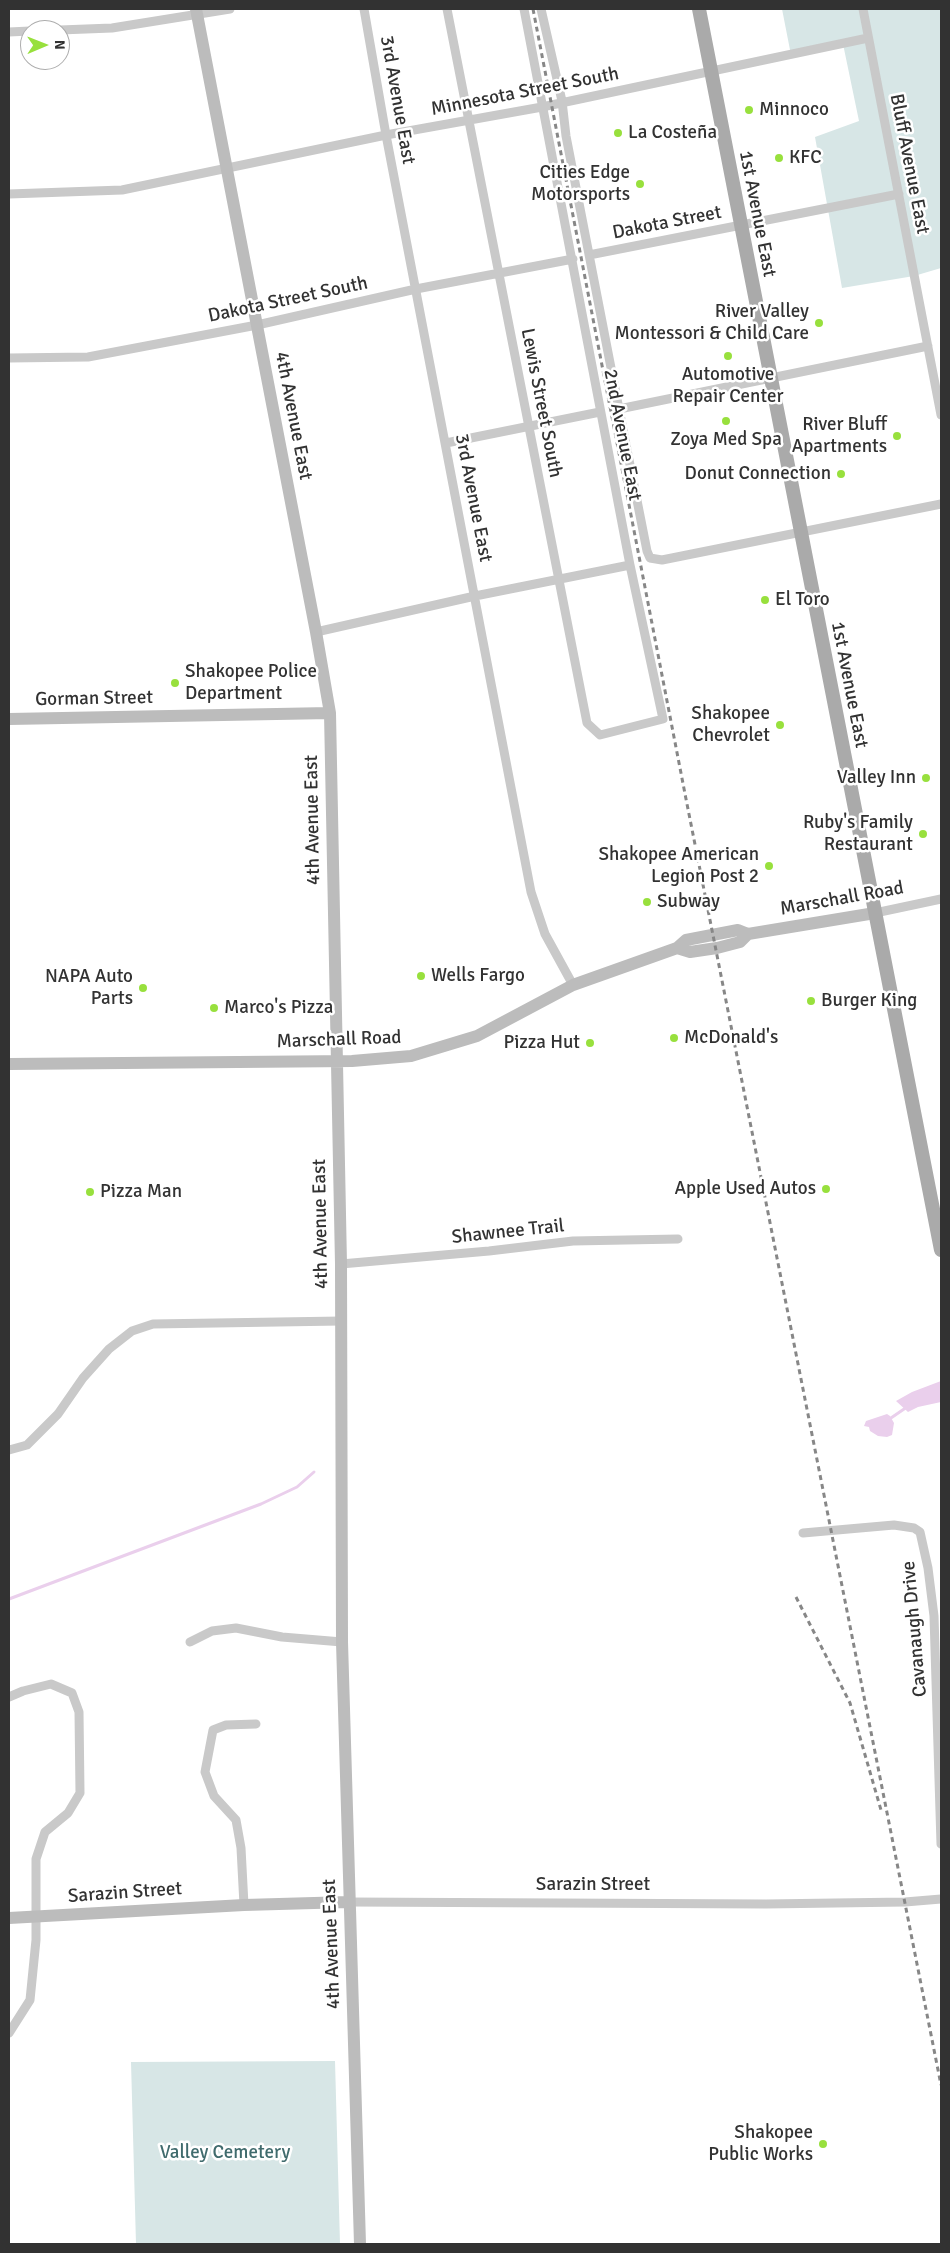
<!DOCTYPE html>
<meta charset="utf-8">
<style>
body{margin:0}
#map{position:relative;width:950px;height:2253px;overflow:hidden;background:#fff;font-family:Signika,sans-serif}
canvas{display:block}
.frame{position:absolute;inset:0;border:10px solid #323232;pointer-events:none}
.north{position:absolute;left:20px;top:20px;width:50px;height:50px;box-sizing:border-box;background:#fff;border:1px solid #adadad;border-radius:50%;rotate:89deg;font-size:14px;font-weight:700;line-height:20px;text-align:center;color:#323232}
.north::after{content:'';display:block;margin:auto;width:18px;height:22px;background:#98e03d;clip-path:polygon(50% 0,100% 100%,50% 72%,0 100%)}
</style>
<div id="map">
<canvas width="950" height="2253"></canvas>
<div class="frame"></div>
<div class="north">N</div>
</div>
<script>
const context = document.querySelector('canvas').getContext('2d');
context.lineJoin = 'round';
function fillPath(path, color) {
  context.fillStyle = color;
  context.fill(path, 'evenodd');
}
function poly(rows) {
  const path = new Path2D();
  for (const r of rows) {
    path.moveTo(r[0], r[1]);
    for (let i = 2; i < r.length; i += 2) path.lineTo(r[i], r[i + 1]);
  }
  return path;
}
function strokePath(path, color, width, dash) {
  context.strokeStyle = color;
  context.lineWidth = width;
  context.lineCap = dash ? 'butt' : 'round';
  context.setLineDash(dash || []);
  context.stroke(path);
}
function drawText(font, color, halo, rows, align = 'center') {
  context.font = font + ' Signika,sans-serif';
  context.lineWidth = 5;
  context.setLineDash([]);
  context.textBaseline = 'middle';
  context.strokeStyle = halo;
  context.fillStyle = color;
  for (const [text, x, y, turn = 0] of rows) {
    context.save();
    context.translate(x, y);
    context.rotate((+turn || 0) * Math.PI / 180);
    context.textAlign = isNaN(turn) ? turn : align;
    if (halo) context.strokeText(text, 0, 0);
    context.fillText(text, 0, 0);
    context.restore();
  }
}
const green = poly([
 [782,9,941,9,941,268,914,276,842,288,815,137,859,121,843,44,791,55],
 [335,2061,340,2244,136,2244,131,2062]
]);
const water = poly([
 [941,1381,941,1402,918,1407,908,1412,896,1401,912,1392],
 [887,1414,890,1416,894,1423,892,1435,887,1437,878,1436,870,1431,869,1427,864,1426,866,1421]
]);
const stream = poly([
 [888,1420,907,1407],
 [9,1599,261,1504,297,1487,314,1472]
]);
const street = poly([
 [364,9,386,135,531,892,545,934,573,985],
 [447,9,587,723,600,735,663,719,630,565,524,9],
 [541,9,562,101,566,136,619,409,647,551,650,558,662,560,941,504],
 [863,9,941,415],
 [60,30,112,28,230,9],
 [9,32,30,31],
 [9,194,122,190,386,135,542,107,868,38],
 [589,255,899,194],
 [9,358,88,357,257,325,416,289,573,259],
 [619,409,928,346],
 [446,443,600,412],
 [316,632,475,596,630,565],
 [875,913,941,899],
 [341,1264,489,1251,573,1241,678,1239],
 [9,1450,27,1445,58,1414,83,1378,109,1349,132,1331,153,1324,341,1321],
 [803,1533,894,1525,914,1528,920,1532,928,1568,934,1616,941,1844],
 [190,1642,212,1631,236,1628,282,1637,342,1642],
 [9,1697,23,1691,51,1684,72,1693,79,1712,80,1793,68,1813,45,1832,36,1859,36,1940,30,2000,9,2033],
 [349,1902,766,1904,905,1902,941,1899],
 [244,1905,241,1848,236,1820,214,1796,205,1772,213,1730,226,1725,256,1724]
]);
const secondary = poly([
 [196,9,316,632,330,713,341,1264,342,1642,360,2244],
 [9,719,330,713],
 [677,948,690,952,717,948,740,942,748,934],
 [9,1064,352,1061,411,1056,477,1036,573,985,677,948,686,940,738,930,748,934,875,913],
 [9,1918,244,1905,349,1902]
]);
const primary = poly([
 [699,9,941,1250]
]);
const rail = poly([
 [533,9,686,799,941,2085],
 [796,1597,850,1703,881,1810]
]);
const markers = [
 [749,110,5,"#98e03d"],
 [618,133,5,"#98e03d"],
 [779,158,5,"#98e03d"],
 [640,184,5,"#98e03d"],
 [819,323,5,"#98e03d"],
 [728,356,5,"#98e03d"],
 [726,421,5,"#98e03d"],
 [897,436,5,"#98e03d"],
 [841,474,5,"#98e03d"],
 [765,600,5,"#98e03d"],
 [175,683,5,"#98e03d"],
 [780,725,5,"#98e03d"],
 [926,778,5,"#98e03d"],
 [923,834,5,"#98e03d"],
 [769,866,5,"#98e03d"],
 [647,902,5,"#98e03d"],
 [421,976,5,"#98e03d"],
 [143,988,5,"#98e03d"],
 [811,1001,5,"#98e03d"],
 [214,1008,5,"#98e03d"],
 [674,1038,5,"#98e03d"],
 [590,1043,5,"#98e03d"],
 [826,1189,5,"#98e03d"],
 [90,1192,5,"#98e03d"],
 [823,2144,5,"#98e03d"]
];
const streetNames = [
 ["Minnesota Street South",525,92,-11],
 ["3rd Avenue East",397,100,80],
 ["Bluff Avenue East",909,164,79],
 ["1st Avenue East",757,214,79],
 ["Dakota Street",667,223,-11],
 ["Dakota Street South",288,300,-12],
 ["Lewis Street South",541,403,79],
 ["4th Avenue East",293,416,79],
 ["2nd Avenue East",622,435,79],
 ["3rd Avenue East",473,498,79],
 ["1st Avenue East",849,685,79],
 ["Gorman Street",94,699,-1],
 ["4th Avenue East",313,820,-91],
 ["Marschall Road",842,899,-10],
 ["Marschall Road",339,1040,-2],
 ["4th Avenue East",321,1224,-91],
 ["Shawnee Trail",508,1232,-6],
 ["Cavanaugh Drive",915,1629,-95],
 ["Sarazin Street",593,1885],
 ["Sarazin Street",125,1893,-4],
 ["4th Avenue East",332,1944,-92]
];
const poiNames = [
 ["Minnoco",759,110,"left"],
 ["La Costeña",628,133,"left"],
 ["KFC",789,158,"left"],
 ["Cities Edge",630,173],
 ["Motorsports",630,195],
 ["River Valley",809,312],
 ["Montessori & Child Care",809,334],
 ["Automotive",728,375,"center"],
 ["Repair Center",728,397,"center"],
 ["River Bluff",887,425],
 ["Apartments",887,447],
 ["Zoya Med Spa",726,440,"center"],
 ["Donut Connection",831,474],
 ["El Toro",775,600,"left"],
 ["Shakopee Police",185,672,"left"],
 ["Department",185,694,"left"],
 ["Shakopee",770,714],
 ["Chevrolet",770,736],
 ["Valley Inn",916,778],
 ["Ruby's Family",913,823],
 ["Restaurant",913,845],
 ["Shakopee American",759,855],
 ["Legion Post 2",759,877],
 ["Subway",657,902,"left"],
 ["Wells Fargo",431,976,"left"],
 ["NAPA Auto",133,977],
 ["Parts",133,999],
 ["Burger King",821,1001,"left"],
 ["Marco's Pizza",224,1008,"left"],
 ["McDonald's",684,1038,"left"],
 ["Pizza Hut",580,1043],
 ["Apple Used Autos",816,1189],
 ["Pizza Man",100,1192,"left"],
 ["Shakopee",813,2133],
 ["Public Works",813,2155]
];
const parkNames = [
 ["Valley Cemetery",225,2153]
];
fillPath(green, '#d7e6e6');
fillPath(water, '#eacfec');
strokePath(stream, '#eacfec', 3);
strokePath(street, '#c9c9c9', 9);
strokePath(secondary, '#bcbcbc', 12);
strokePath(primary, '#aaa', 14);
strokePath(rail, '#878787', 3, [5, 4]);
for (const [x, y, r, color] of markers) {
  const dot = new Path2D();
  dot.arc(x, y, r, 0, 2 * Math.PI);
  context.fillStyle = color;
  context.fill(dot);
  strokePath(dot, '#fff', 2);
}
drawText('19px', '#323232', '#fff', streetNames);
drawText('19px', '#323232', '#fff', poiNames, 'right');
drawText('19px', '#406b6d', '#fff', parkNames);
</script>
